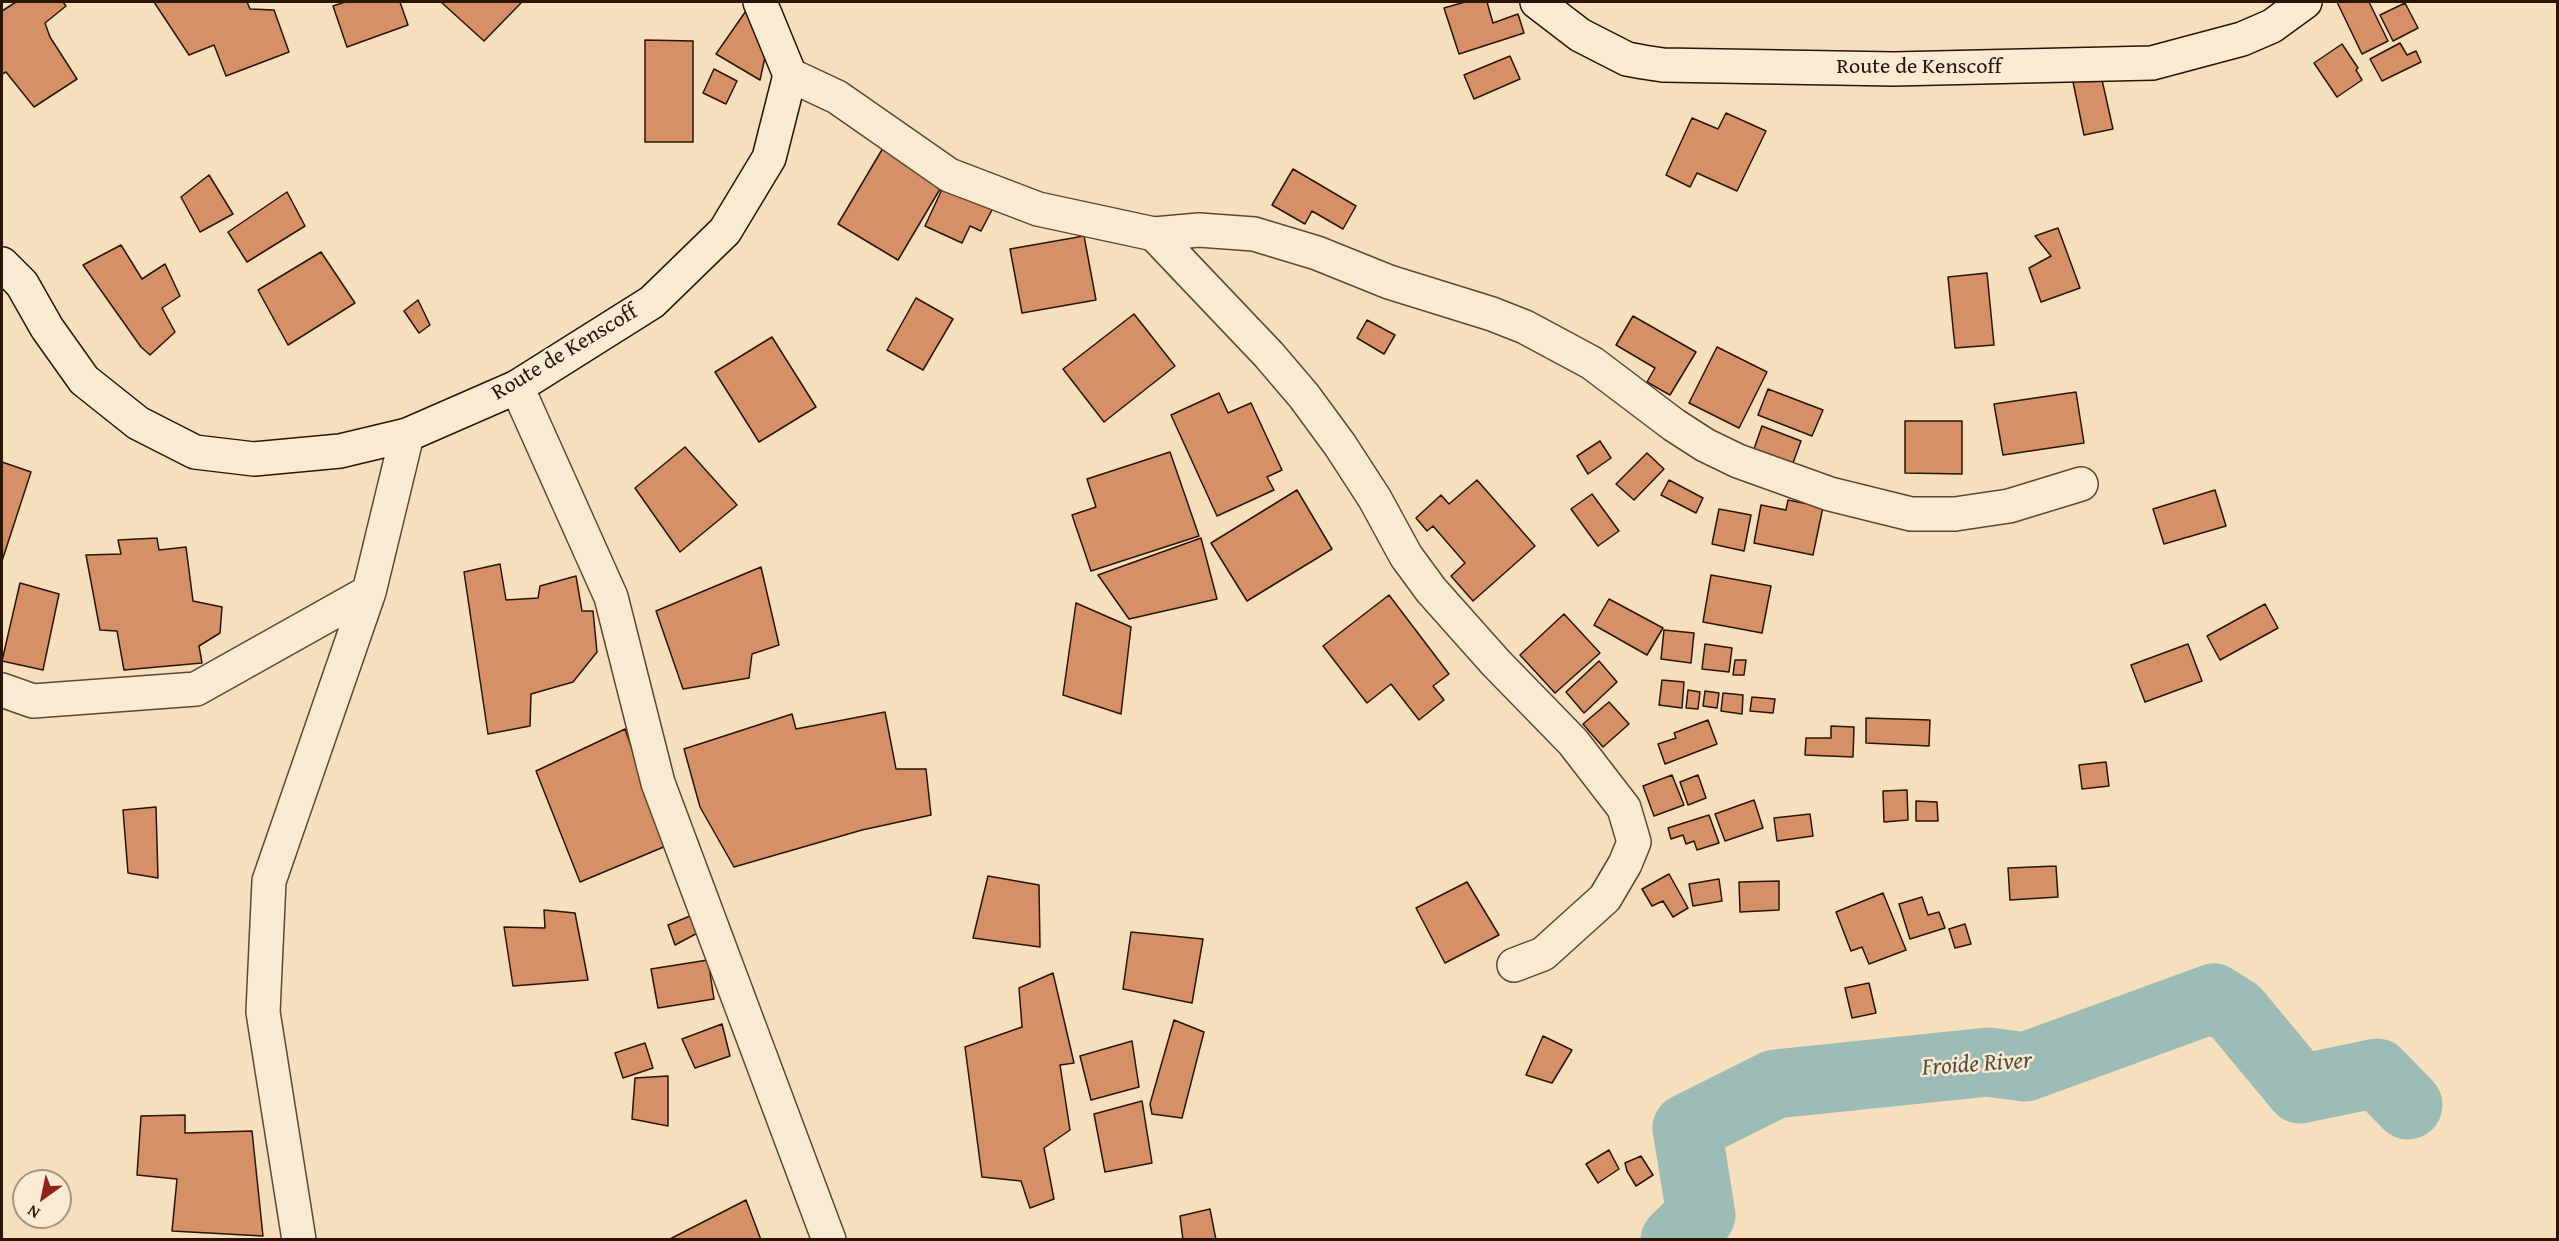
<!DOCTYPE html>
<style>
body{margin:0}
#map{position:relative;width:2559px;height:1241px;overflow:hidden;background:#f6dfbd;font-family:"Gentium Book Plus",serif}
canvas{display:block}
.frame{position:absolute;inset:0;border:3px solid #2a1403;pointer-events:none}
.north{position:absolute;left:12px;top:1169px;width:60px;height:60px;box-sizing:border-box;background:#f9ead4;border:2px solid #a69480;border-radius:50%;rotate:213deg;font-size:16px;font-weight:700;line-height:24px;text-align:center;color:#2a1403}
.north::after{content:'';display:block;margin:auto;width:21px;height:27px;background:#8f2418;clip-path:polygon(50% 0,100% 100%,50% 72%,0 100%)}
</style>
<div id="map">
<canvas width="2559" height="1241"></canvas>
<div class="frame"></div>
<div class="north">N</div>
</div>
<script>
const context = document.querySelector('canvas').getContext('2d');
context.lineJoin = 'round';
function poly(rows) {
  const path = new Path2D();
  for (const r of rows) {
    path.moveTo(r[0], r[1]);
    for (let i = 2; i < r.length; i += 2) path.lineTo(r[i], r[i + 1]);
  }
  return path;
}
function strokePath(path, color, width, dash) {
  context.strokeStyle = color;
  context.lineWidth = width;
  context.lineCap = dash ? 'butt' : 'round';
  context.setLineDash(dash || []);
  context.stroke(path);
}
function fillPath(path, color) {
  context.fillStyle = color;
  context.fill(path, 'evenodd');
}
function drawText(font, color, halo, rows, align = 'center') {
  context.font = font + ' "Gentium Book Plus",serif';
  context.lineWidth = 5;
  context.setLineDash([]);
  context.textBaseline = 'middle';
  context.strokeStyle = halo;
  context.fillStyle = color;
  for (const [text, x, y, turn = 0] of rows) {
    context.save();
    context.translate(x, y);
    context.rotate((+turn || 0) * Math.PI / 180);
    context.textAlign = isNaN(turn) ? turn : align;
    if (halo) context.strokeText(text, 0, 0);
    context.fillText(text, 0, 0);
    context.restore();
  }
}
const river = poly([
 [1675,1240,1701,1215,1687,1128,1775,1084,1988,1062,2025,1067,2214,998,2236,1012,2300,1089,2377,1073,2408,1105]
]);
const building = poly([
 [16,2,63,2,66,6,45,23,50,37,77,79,34,107,6,72,2,74,2,11,16,2],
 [154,2,247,2,250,9,274,10,289,52,226,76,214,45,189,55,154,2],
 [345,2,400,2,408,25,347,47,333,6,345,2],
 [441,2,519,2,521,3,484,41,441,2],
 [1465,2,1487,2,1493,23,1518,14,1524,33,1459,54,1444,8,1465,2],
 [2337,2,2369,2,2388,41,2362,54,2337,2],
 [2405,3,2418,28,2393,41,2380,15,2405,3],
 [748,8,765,57,760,80,716,54,748,8],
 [645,40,693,41,693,142,645,142,645,40],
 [2400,43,2407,55,2416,51,2421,62,2382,81,2370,59,2400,43],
 [2342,44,2358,68,2356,70,2362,80,2337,97,2314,63,2342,44],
 [1510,56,1520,79,1474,99,1464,75,1510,56],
 [714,69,737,81,726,104,703,93,714,69],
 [2100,71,2113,129,2084,135,2072,77,2100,71],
 [1726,113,1766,131,1737,191,1697,173,1690,187,1666,175,1692,118,1718,129,1726,113],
 [883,148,943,184,898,260,838,224,883,148],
 [1293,169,1356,206,1343,229,1312,211,1305,224,1272,205,1293,169],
 [209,175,233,214,200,232,181,197,209,175],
 [944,185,993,208,981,231,970,226,962,243,925,226,944,185],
 [287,192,305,226,247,262,228,232,287,192],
 [2058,228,2080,288,2041,302,2029,268,2051,256,2035,236,2058,228],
 [1084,236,1096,300,1022,313,1010,249,1084,236],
 [121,245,142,279,165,264,180,296,162,308,175,332,150,355,141,347,83,265,121,245],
 [321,252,355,303,288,345,258,290,321,252],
 [1987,273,1994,345,1955,348,1948,277,1987,273],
 [916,298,953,319,923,370,887,350,916,298],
 [418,300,430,325,419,333,404,311,418,300],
 [1134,314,1175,366,1104,422,1063,369,1134,314],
 [1633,316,1696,352,1670,395,1647,382,1655,368,1616,345,1633,316],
 [1367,320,1395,335,1384,354,1357,338,1367,320],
 [772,337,816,407,759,442,715,372,772,337],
 [1717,347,1767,372,1739,428,1689,403,1717,347],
 [1768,389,1823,410,1812,436,1758,415,1768,389],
 [2076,392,2084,443,2003,455,1994,404,2076,392],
 [1219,393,1228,413,1251,403,1282,470,1267,477,1274,490,1217,516,1171,415,1219,393],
 [1905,421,1962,421,1962,474,1905,473,1905,421],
 [1762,426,1801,441,1793,463,1754,449,1762,426],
 [1600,441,1611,458,1588,474,1577,456,1600,441],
 [685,447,737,505,680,552,635,488,685,447],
 [1170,452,1199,536,1091,571,1072,515,1096,507,1087,479,1170,452],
 [1647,453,1664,469,1634,500,1616,484,1647,453],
 [2,462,31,472,2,561,2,462],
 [1477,480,1535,546,1473,601,1451,576,1465,563,1433,526,1427,531,1416,518,1441,495,1449,504,1477,480],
 [1669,480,1703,498,1696,513,1661,495,1669,480],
 [1297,490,1332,549,1247,601,1211,543,1297,490],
 [2215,490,2226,526,2164,544,2153,509,2215,490],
 [1592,494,1619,531,1598,546,1571,509,1592,494],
 [1788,500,1823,507,1813,555,1754,543,1761,505,1786,510,1788,500],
 [1719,509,1751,515,1744,551,1712,544,1719,509],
 [157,538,159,550,186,547,193,601,222,607,220,633,199,646,202,663,124,670,117,631,100,630,86,555,121,554,118,540,157,538],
 [1201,538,1217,599,1129,619,1098,575,1201,538],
 [500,564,506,600,538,598,540,586,576,576,582,611,593,611,597,652,573,682,531,694,530,726,488,734,464,572,500,564],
 [761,567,779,645,752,654,749,678,683,689,656,611,761,567],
 [1711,575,1771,586,1762,633,1703,622,1711,575],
 [20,583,59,594,43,670,2,661,20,583],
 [1389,595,1449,674,1433,686,1444,700,1419,720,1391,684,1367,703,1323,646,1389,595],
 [1609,599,1663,628,1647,655,1594,625,1609,599],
 [1076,603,1131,627,1121,714,1063,695,1076,603],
 [2265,604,2278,628,2220,660,2207,636,2265,604],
 [1564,614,1600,653,1555,693,1520,655,1564,614],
 [1664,630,1694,633,1691,663,1661,659,1664,630],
 [1705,644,1732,648,1729,672,1702,669,1705,644],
 [2188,644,2202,681,2145,702,2131,665,2188,644],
 [1735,660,1746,660,1744,675,1733,675,1735,660],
 [1599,661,1617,682,1584,713,1566,692,1599,661],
 [1662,680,1684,682,1682,708,1659,705,1662,680],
 [1688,690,1700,692,1698,709,1686,708,1688,690],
 [1705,691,1719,693,1717,708,1703,706,1705,691],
 [1723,693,1743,695,1742,714,1721,711,1723,693],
 [1752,697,1775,699,1773,713,1750,711,1752,697],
 [1609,702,1629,724,1603,747,1583,724,1609,702],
 [885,712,896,769,926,769,931,815,862,830,734,867,700,807,684,749,792,714,796,729,885,712],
 [1866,718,1930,720,1929,746,1866,743,1866,718],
 [1708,720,1717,744,1665,764,1658,744,1676,738,1674,733,1708,720],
 [1831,726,1854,727,1853,757,1805,755,1806,738,1831,738,1831,726],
 [625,729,666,846,580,882,536,771,625,729],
 [2106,762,2109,786,2082,789,2079,765,2106,762],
 [1672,775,1684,805,1654,816,1643,786,1672,775],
 [1698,775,1706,798,1688,805,1680,782,1698,775],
 [1907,790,1908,820,1884,822,1883,791,1907,790],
 [1754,800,1763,828,1725,841,1715,814,1754,800],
 [1916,801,1937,802,1938,821,1916,821,1916,801],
 [156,807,158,878,128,873,123,810,156,807],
 [1810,814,1813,836,1777,841,1774,818,1810,814],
 [1709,815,1719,843,1697,850,1694,841,1686,844,1683,835,1671,839,1668,828,1709,815],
 [2056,866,2058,897,2010,900,2008,868,2056,866],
 [1669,874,1688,908,1673,917,1663,901,1652,906,1642,889,1669,874],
 [988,876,1039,885,1040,947,973,938,988,876],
 [1719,879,1722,901,1693,906,1689,884,1719,879],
 [1779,881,1779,910,1740,912,1739,882,1779,881],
 [1467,882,1499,935,1445,963,1416,908,1467,882],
 [1883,893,1906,950,1869,964,1862,947,1851,951,1836,912,1883,893],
 [1922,897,1928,915,1939,912,1945,928,1910,939,1899,904,1922,897],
 [544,910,575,913,588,980,513,986,504,927,545,928,544,910],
 [700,912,705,929,675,945,668,925,700,912],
 [1965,924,1971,944,1955,948,1949,929,1965,924],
 [1131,932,1203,939,1192,1003,1123,989,1131,932],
 [708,960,714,999,658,1008,651,969,708,960],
 [1053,973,1074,1063,1060,1065,1070,1130,1044,1148,1054,1199,1030,1208,1021,1181,982,1177,965,1047,1022,1027,1019,988,1053,973],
 [1869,983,1876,1013,1852,1018,1845,988,1869,983],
 [1174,1020,1204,1032,1182,1118,1152,1114,1150,1104,1174,1020],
 [722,1024,730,1056,695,1068,682,1039,722,1024],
 [1543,1036,1572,1050,1552,1083,1526,1075,1543,1036],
 [1132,1041,1139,1087,1091,1100,1080,1056,1132,1041],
 [645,1043,653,1068,623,1078,615,1053,645,1043],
 [668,1076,668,1126,632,1119,635,1078,668,1076],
 [1142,1101,1152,1163,1105,1172,1094,1114,1142,1101],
 [185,1115,185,1133,252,1131,263,1236,172,1231,177,1179,137,1175,141,1116,185,1115],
 [1609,1150,1619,1169,1598,1183,1586,1164,1609,1150],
 [1641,1156,1653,1175,1636,1186,1627,1171,1625,1163,1641,1156],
 [746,1200,761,1240,668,1240,746,1200],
 [1210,1209,1216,1240,1183,1240,1180,1216,1210,1209]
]);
const minor = poly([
 [790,75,837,97,949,175,1038,209,1154,234,1199,230,1254,234,1317,253,1389,282,1492,314,1525,327,1592,363,1674,425,1705,445,1738,461,1830,494,1911,514,1955,514,2009,506,2081,484],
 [1154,234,1269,355,1304,396,1340,445,1375,499,1406,556,1431,590,1496,663,1573,742,1624,808,1634,842,1625,864,1605,898,1543,954,1514,965],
 [517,387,611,597,658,783,829,1240],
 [2,690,33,701,196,689,369,592],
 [299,1240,263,1012,269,881,369,592,407,435]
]);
const secondary = poly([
 [1537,2,1580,35,1627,59,1643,62,1663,65,1894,69,2152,63,2242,39,2272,26,2305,2],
 [2,264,22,284,47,328,84,380,138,423,195,452,254,459,340,451,407,435,517,387,652,302,725,231,769,158,790,75,760,2]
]);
const streetNames = [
 ["Route de Kenscoff",1919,67],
 ["Route de Kenscoff",565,353,-31]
];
const waterNames = [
 ["Froide River",1977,1065,-4]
];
strokePath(river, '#9dbcb6', 69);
fillPath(building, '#d69068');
strokePath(building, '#2a1403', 1.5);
strokePath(minor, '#5d4732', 36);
strokePath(secondary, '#2a1403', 36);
strokePath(minor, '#f9ead4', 33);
strokePath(secondary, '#f9ead4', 33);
drawText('22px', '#2a1403', '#f9ead4', streetNames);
drawText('italic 24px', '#524f42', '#f9ead4', waterNames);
</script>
